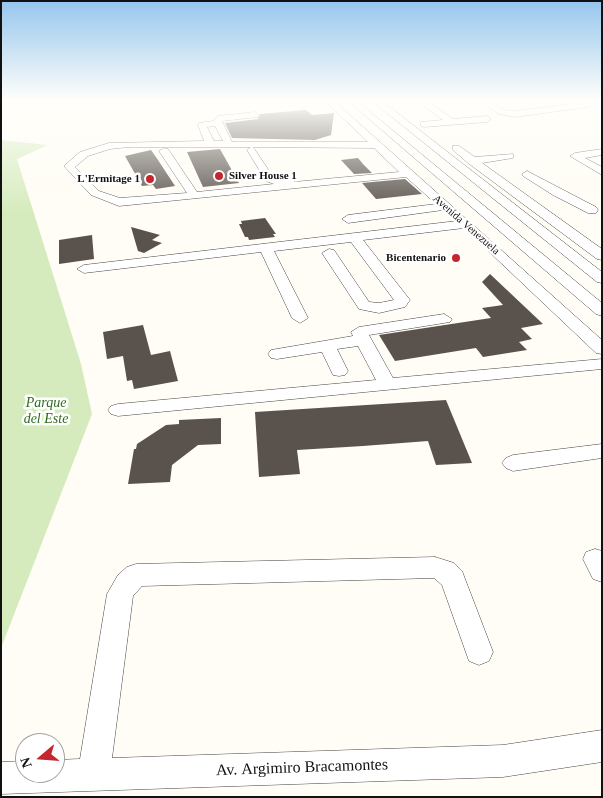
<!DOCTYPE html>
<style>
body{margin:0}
#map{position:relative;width:603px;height:798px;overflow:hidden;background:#fffdf5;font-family:"Times New Roman",serif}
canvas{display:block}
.frame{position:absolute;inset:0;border:2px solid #111;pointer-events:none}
.north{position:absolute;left:15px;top:733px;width:50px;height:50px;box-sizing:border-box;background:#fff;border:1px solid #a0a0a0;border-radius:50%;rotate:252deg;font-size:14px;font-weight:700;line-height:20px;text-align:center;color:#111}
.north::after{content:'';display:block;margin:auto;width:18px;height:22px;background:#c4262e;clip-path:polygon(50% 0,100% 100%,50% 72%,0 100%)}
</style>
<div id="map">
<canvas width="603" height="798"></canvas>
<div class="frame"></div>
<div class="north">N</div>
</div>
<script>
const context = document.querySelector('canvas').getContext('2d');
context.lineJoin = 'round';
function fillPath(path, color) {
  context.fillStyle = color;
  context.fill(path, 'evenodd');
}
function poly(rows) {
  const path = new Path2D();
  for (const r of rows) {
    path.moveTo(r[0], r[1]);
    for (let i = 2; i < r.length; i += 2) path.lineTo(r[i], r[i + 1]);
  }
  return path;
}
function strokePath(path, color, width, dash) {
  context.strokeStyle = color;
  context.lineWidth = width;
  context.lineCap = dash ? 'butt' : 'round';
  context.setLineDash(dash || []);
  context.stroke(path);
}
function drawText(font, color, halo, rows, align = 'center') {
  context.font = font + ' "Times New Roman",serif';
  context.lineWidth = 5;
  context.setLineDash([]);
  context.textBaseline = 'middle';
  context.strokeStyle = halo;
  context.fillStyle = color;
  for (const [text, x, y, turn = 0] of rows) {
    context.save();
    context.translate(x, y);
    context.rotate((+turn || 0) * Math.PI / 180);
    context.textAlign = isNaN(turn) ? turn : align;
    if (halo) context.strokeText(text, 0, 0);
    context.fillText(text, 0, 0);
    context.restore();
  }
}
const green = poly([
 [1,140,48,145,17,159,81,364,92,414,1,648]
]);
const building = poly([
 [306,110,312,115,334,113,331,135,315,140,232,138,225,123,258,119,260,114],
 [220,149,239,183,203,187,187,152],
 [151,150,158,160,175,186,156,189,153,185,142,186,125,156],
 [358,158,363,164,372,173,354,174,341,160],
 [405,179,422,194,376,199,362,183],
 [265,218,276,234,273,234,275,237,249,240,248,237,245,237,239,224,242,224,241,221],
 [131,227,160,235,152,240,162,243,144,253,138,251],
 [92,235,94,259,59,264,59,240],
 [490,274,543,324,521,328,532,339,519,342,527,350,483,357,476,348,395,361,379,335,491,318,482,308,503,305,482,282],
 [143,325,151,355,170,351,178,381,134,389,132,380,127,381,123,356,107,359,103,332],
 [446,400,472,463,436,465,428,441,363,446,297,450,300,474,259,477,255,412],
 [221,418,221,444,198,445,172,465,170,482,128,484,134,449,136,449,137,444,166,425,179,424,179,420]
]);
const minor = poly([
 [325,101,334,101,602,340,602,354,596,353,464,228,363,240,410,300,405,307,379,313,359,309,322,253,329,249,334,250,369,302,379,303,394,300,351,242,274,251,308,318,300,323,292,318,261,252,84,273,77,269,84,265,457,221,443,210,348,223,342,219,348,215,436,204,406,177,119,206,91,195,64,166,80,152,109,143,204,141,198,125,199,123,213,121,218,116,255,112,259,115,258,117,222,121,232,142,368,142,325,101],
 [215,126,223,141,214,141,207,127,215,126],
 [129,147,251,147,247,150,266,181,274,184,197,192,168,149,164,148,159,151,187,193,120,198,99,191,75,167,88,156,110,149,129,147],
 [253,147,374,148,399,172,294,182,294,178,290,177,274,178,253,147],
 [348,101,357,101,602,303,602,316,596,314,348,101],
 [372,101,382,101,602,272,602,283,597,282,372,101],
 [417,101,427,101,453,119,487,116,491,119,487,122,424,127,421,126,421,122,443,120,417,101],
 [479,101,490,101,504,110,515,111,580,103,578,101,588,101,592,105,588,107,515,117,499,114,479,101],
 [453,146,459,146,475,157,513,154,513,158,482,163,602,249,602,260,597,259,468,163,453,150,453,146],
 [602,149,602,155,585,158,602,167,602,175,570,156,575,153,602,149],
 [527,171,596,207,598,210,596,213,588,213,553,195,523,176,522,174,527,171],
 [444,314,452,319,450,322,369,335,393,378,602,359,602,369,118,416,111,414,108,410,111,406,118,404,376,380,358,346,337,349,348,371,345,375,339,376,333,375,322,352,277,359,271,358,268,354,271,350,277,349,353,336,351,332,359,327,444,314],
 [602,444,602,458,513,471,506,468,502,463,506,458,513,455,602,444],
 [595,549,602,551,602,582,593,579,583,559,586,552,595,549],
 [435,557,454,563,462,571,493,652,489,661,479,665,469,661,442,585,434,578,142,586,133,596,112,758,503,745,602,730,602,762,503,777,1,794,1,762,25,761,25,773,55,773,55,760,80,759,107,594,118,575,127,567,136,564,435,557]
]);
const markers = [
 [219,176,5,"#c4262e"],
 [150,179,5,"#c4262e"],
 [456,258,5,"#c4262e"]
];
const farPoinames = [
 ["Silver House 1",229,176,"left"],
 ["L'Ermitage 1",140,179],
 ["Bicentenario",446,258]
];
const farStreetnames = [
 ["Avenida Venezuela",466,225,41]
];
const parkNames = [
 ["Parque",46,403],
 ["del Este",46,419]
];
const nearStreetnames = [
 ["Av. Argimiro Bracamontes",302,768,-2]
];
fillPath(green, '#d5ebbd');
fillPath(building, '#5a524d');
strokePath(minor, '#444', 1);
fillPath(minor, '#fff');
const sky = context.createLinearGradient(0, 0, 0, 213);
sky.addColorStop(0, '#95c6ee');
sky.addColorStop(0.47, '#fffefa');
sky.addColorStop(1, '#fffefa00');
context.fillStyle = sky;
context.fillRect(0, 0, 603, 213);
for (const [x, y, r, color] of markers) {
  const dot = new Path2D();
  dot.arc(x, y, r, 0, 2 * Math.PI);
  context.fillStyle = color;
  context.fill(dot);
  strokePath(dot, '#fff', 2);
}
drawText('bold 11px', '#111', '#fff', farPoinames, 'right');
drawText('11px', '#111', '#fff', farStreetnames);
drawText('italic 14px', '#2f6b1f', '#fff', parkNames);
drawText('16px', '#111', '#fff', nearStreetnames);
</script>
